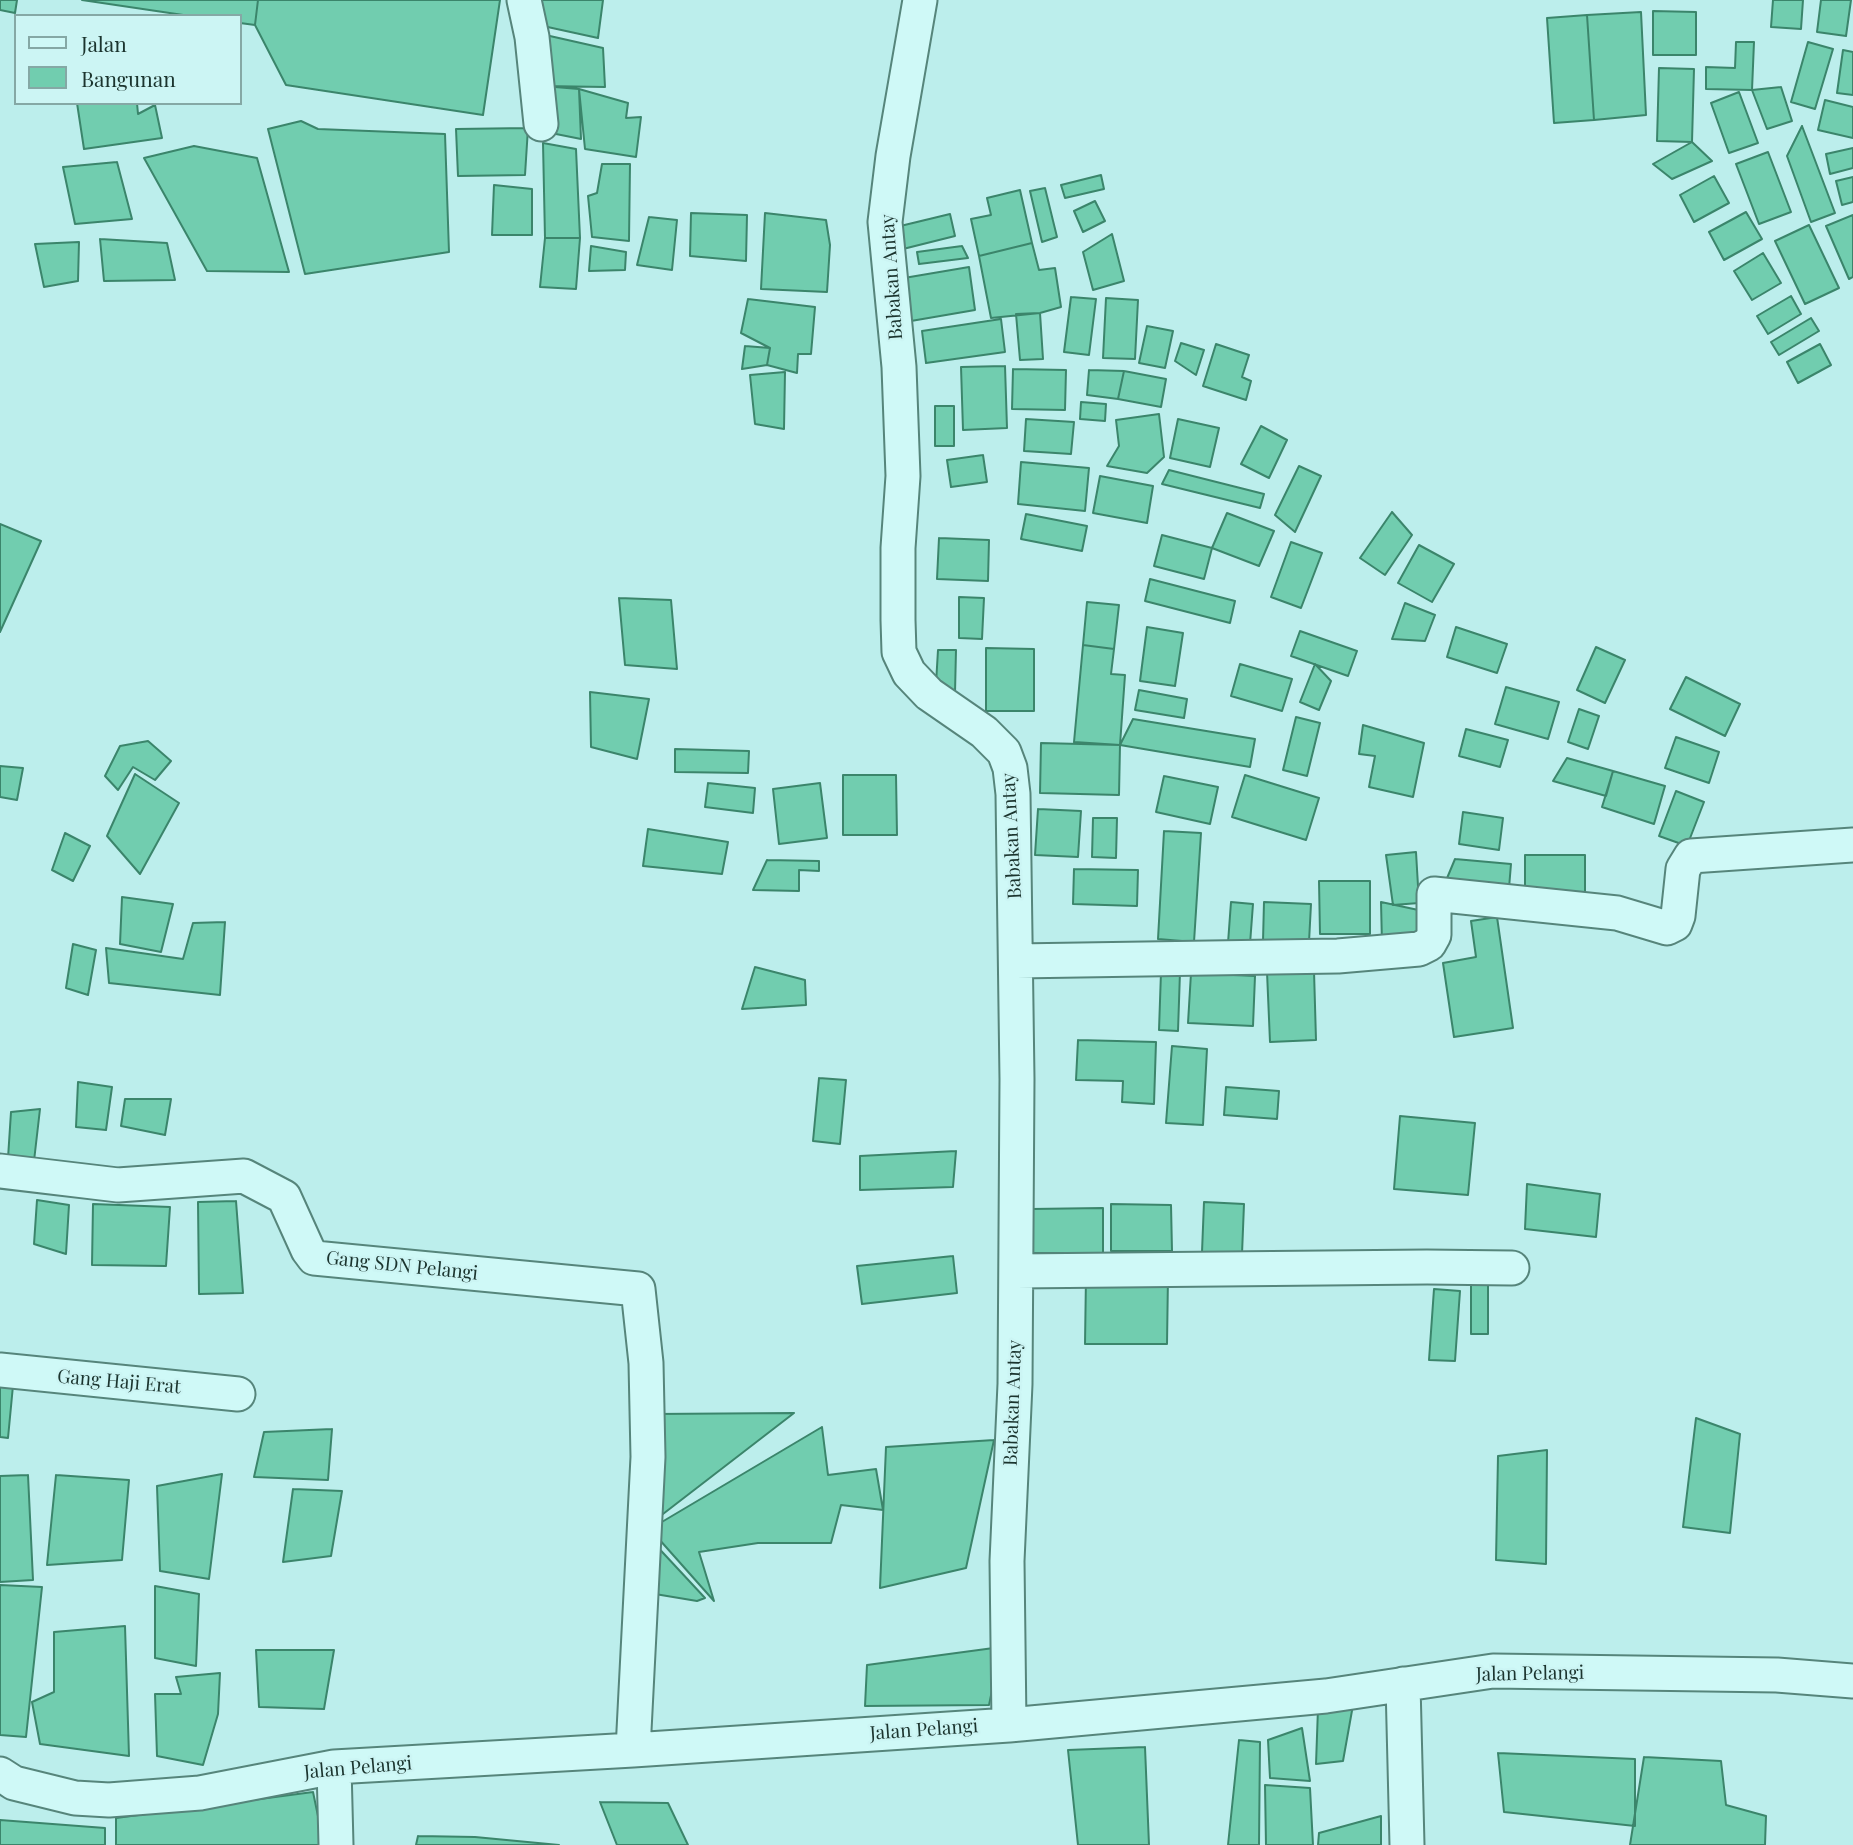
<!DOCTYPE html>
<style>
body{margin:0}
#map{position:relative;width:1853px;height:1845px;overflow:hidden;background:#bceeec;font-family:"Playfair Display",serif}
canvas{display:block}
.legend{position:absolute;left:14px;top:14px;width:228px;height:91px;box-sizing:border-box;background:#ccf5f4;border:2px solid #85a8a5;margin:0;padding:9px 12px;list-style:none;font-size:21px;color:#1b342e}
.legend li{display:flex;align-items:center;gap:14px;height:35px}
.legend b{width:35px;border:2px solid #85a8a5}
</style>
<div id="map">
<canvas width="1853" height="1845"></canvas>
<ul class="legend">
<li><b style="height:9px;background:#cff9f7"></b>Jalan</li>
<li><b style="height:19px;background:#71cdaf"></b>Bangunan</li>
</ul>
</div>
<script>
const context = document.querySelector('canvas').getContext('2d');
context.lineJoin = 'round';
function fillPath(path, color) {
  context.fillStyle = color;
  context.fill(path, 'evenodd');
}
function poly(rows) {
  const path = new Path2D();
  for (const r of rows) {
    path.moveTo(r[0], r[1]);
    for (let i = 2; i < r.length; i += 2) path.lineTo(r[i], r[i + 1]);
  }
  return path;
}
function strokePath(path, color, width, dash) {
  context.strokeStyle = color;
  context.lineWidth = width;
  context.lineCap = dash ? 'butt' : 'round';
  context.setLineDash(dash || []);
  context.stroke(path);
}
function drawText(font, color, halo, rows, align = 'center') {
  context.font = font + ' "Playfair Display",serif';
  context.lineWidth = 5;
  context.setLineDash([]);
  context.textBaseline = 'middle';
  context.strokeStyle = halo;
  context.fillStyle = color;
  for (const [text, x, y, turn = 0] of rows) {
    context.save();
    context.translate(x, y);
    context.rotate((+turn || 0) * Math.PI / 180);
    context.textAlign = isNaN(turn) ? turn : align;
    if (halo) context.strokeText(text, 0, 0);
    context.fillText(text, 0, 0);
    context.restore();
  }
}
const building = poly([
 [0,0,17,0,15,13,0,10,0,0],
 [82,0,258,0,255,25,240,23,240,16,190,16,82,0],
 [258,0,500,0,483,115,286,85,255,25,258,0],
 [538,0,603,0,598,38,543,26,538,0],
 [1773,0,1803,0,1801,29,1771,27,1773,0],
 [1821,0,1851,0,1846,36,1817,32,1821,0],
 [1653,11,1696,12,1696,55,1653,55,1653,11],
 [1641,12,1646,115,1594,120,1587,15,1641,12],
 [1587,15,1594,120,1554,123,1547,18,1587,15],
 [541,34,603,48,605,87,543,86,541,34],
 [1736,42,1754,42,1752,90,1706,89,1706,67,1735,68,1736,42],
 [1808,42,1833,49,1815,109,1791,102,1808,42],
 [1843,50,1853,52,1853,95,1837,93,1843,50],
 [1659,68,1694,69,1692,142,1657,141,1659,68],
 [543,86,579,89,581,139,551,133,543,86],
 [1781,87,1792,121,1767,129,1752,90,1781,87],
 [579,89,628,103,626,118,641,117,636,157,585,149,579,89],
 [1739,92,1758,143,1729,153,1711,103,1739,92],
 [1825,100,1853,107,1853,138,1818,130,1825,100],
 [77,103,137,103,138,114,155,105,162,138,84,149,77,103],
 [301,121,318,129,445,134,449,252,305,274,268,129,301,121],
 [1802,126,1835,213,1811,222,1787,156,1802,126],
 [528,128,525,175,458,176,456,129,528,128],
 [1692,142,1712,161,1672,179,1653,164,1692,142],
 [543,143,576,149,580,238,545,238,543,143],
 [194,146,257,158,289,272,207,271,144,158,194,146],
 [1853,148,1853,168,1830,174,1826,154,1853,148],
 [1768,152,1791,212,1759,224,1736,164,1768,152],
 [117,162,132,219,75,224,63,167,117,162],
 [602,164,630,164,629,241,592,237,588,196,597,193,602,164],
 [1101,175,1104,189,1065,198,1061,185,1101,175],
 [1714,176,1729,203,1694,222,1680,195,1714,176],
 [1853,177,1853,202,1842,205,1836,181,1853,177],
 [494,185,532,189,532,235,492,235,494,185],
 [1045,188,1057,237,1042,242,1030,191,1045,188],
 [1020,190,1032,243,979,256,971,219,991,215,987,198,1020,190],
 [1095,201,1105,221,1083,232,1074,211,1095,201],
 [1746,212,1762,239,1724,260,1709,232,1746,212],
 [691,213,747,215,746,261,690,256,691,213],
 [765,213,826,220,830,245,827,292,761,289,765,213],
 [950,214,955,236,903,249,888,229,950,214],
 [1853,215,1853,277,1849,279,1826,226,1853,215],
 [649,217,677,220,672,270,637,265,649,217],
 [1809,225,1839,288,1805,304,1775,241,1809,225],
 [1112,234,1124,281,1093,290,1083,252,1112,234],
 [545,238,580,238,576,289,540,287,545,238],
 [100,239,167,243,175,280,104,281,100,239],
 [79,242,78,281,44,287,35,244,79,242],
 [1032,243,1039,270,1055,268,1061,307,1040,313,991,318,979,256,1032,243],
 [591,246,626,252,625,270,589,271,591,246],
 [962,246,968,258,919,264,917,252,962,246],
 [1763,253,1781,283,1752,300,1734,271,1763,253],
 [969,267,975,310,911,321,904,278,969,267],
 [1791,296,1801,314,1768,334,1757,316,1791,296],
 [1071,297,1096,299,1089,355,1064,352,1071,297],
 [1106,298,1138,300,1135,359,1103,358,1106,298],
 [748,299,815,307,811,354,798,354,797,373,767,365,770,348,741,333,748,299],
 [1040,313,1043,359,1020,360,1016,314,1040,313],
 [1811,318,1819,331,1779,355,1771,342,1811,318],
 [1001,319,1005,352,926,363,922,331,1001,319],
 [1147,326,1173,331,1165,368,1139,363,1147,326],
 [1181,343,1204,350,1196,375,1175,361,1181,343],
 [1216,344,1249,355,1242,377,1251,381,1246,400,1203,386,1216,344],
 [1820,344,1831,365,1798,383,1787,362,1820,344],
 [745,346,770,348,767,365,742,369,745,346],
 [1005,366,1007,428,963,430,961,367,1005,366],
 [1013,369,1066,370,1065,410,1012,409,1013,369],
 [1089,370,1124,371,1118,399,1087,395,1089,370],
 [1124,371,1166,379,1161,407,1118,399,1124,371],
 [785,372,784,429,755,424,750,375,785,372],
 [1081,402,1106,404,1105,421,1080,419,1081,402],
 [935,406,954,406,954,446,935,446,935,406],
 [1159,414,1164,457,1147,473,1107,466,1119,446,1116,420,1159,414],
 [1026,419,1074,422,1071,454,1024,451,1026,419],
 [1178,419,1219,428,1210,467,1170,458,1178,419],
 [1261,426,1287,440,1269,478,1241,464,1261,426],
 [983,455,987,482,951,487,947,460,983,455],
 [1021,462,1089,468,1085,511,1018,504,1021,462],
 [1299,466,1321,476,1295,532,1275,515,1299,466],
 [1169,470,1264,494,1260,508,1162,484,1169,470],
 [1100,476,1153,486,1147,523,1093,513,1100,476],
 [1392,512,1412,535,1385,575,1360,558,1392,512],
 [1227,513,1274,531,1259,566,1212,548,1227,513],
 [1026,514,1087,526,1082,551,1021,539,1026,514],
 [0,524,41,541,0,632,0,524],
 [1162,535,1212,548,1204,579,1154,566,1162,535],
 [939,538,989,540,988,581,937,579,939,538],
 [1291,542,1322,553,1301,608,1271,597,1291,542],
 [1419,545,1454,564,1432,602,1398,583,1419,545],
 [1150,579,1235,601,1230,623,1145,601,1150,579],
 [959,597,984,598,982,639,959,638,959,597],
 [619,598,671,600,677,669,625,665,619,598],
 [1087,602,1119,605,1114,649,1083,645,1087,602],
 [1405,603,1435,615,1425,641,1392,639,1405,603],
 [1147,627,1183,633,1175,686,1140,681,1147,627],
 [1456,627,1507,644,1497,673,1447,657,1456,627],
 [1300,631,1357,651,1348,676,1291,656,1300,631],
 [1083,645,1114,649,1111,674,1125,675,1120,745,1074,742,1083,645],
 [1596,647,1625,660,1605,703,1577,690,1596,647],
 [986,648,1034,649,1034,711,986,711,986,648],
 [938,650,956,650,955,693,936,684,938,650],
 [1240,664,1292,679,1282,711,1231,696,1240,664],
 [1315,664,1331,681,1319,710,1300,702,1315,664],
 [1686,677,1740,704,1725,736,1670,709,1686,677],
 [1506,687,1559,702,1548,739,1495,724,1506,687],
 [1139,690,1187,699,1184,718,1135,710,1139,690],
 [590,692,649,699,637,759,591,747,590,692],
 [1579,709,1599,716,1588,749,1568,742,1579,709],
 [1296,717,1320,723,1307,776,1283,770,1296,717],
 [1133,719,1255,739,1250,767,1120,745,1133,719],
 [1363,725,1424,743,1413,797,1369,787,1375,756,1359,754,1363,725],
 [1466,729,1508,740,1500,767,1459,756,1466,729],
 [1676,737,1719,752,1709,783,1665,768,1676,737],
 [148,741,171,761,155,780,133,767,118,790,105,776,120,746,148,741],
 [1041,743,1120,745,1119,795,1040,793,1041,743],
 [675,749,749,751,748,773,675,772,675,749],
 [1567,758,1613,771,1606,796,1553,781,1567,758],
 [0,766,23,768,17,800,0,797,0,766],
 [1613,771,1665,786,1654,824,1602,807,1613,771],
 [135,774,179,803,140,874,107,836,135,774],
 [843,775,896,775,897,835,843,835,843,775],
 [1245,775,1319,798,1306,840,1232,817,1245,775],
 [1164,776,1218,787,1210,824,1156,812,1164,776],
 [708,783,755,788,753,813,705,807,708,783],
 [820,783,827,838,779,844,773,789,820,783],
 [1676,791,1704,802,1687,846,1659,836,1676,791],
 [1038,809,1081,811,1078,857,1035,855,1038,809],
 [1463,812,1503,818,1499,850,1459,844,1463,812],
 [1093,818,1117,818,1116,858,1092,857,1093,818],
 [648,829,728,842,722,874,643,866,648,829],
 [1164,831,1201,833,1194,942,1158,939,1164,831],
 [65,833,90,846,73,881,52,870,65,833],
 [1416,852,1419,903,1393,905,1386,855,1416,852],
 [1525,855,1585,855,1585,895,1525,895,1525,855],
 [1455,859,1511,864,1509,888,1445,883,1455,859],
 [767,860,819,861,819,871,799,870,799,891,753,890,767,860],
 [1074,869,1138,870,1137,906,1073,904,1074,869],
 [1319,881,1370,881,1370,934,1320,934,1319,881],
 [122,897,173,904,161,952,120,944,122,897],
 [1231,902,1253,904,1250,944,1228,943,1231,902],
 [1264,902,1311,904,1309,942,1263,941,1264,902],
 [1381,902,1423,911,1424,943,1382,944,1381,902],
 [1497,917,1513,1028,1454,1037,1443,963,1476,957,1471,921,1497,917],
 [225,922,220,995,109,983,106,948,183,959,193,923,225,922],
 [73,944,96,950,88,995,66,988,73,944],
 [755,967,805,980,806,1005,742,1009,755,967],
 [1314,971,1316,1040,1270,1042,1267,972,1314,971],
 [1161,972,1180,972,1178,1031,1159,1030,1161,972],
 [1191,973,1255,976,1253,1026,1188,1023,1191,973],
 [1078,1040,1156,1042,1154,1104,1122,1102,1123,1081,1076,1080,1078,1040],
 [1172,1046,1207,1049,1203,1125,1166,1123,1172,1046],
 [819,1078,846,1080,840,1144,813,1141,819,1078],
 [78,1082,112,1087,106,1130,76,1127,78,1082],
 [1226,1087,1279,1091,1277,1119,1224,1115,1226,1087],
 [125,1099,171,1099,165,1135,121,1126,125,1099],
 [40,1109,34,1161,8,1158,11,1112,40,1109],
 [1400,1116,1475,1123,1468,1195,1394,1189,1400,1116],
 [956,1151,953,1187,860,1190,860,1156,956,1151],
 [1527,1184,1600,1194,1596,1237,1525,1229,1527,1184],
 [37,1200,69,1205,66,1254,34,1244,37,1200],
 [236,1201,243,1293,199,1294,198,1202,236,1201],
 [1204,1202,1244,1204,1242,1254,1202,1252,1204,1202],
 [93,1204,170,1207,166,1266,92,1265,93,1204],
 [1111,1204,1171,1205,1172,1251,1111,1251,1111,1204],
 [1103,1208,1103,1253,1032,1253,1031,1209,1103,1208],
 [953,1256,957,1293,862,1304,857,1266,953,1256],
 [1488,1271,1488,1334,1471,1334,1471,1279,1488,1271],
 [1086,1276,1168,1276,1167,1344,1085,1344,1086,1276],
 [1434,1289,1460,1291,1455,1361,1429,1360,1434,1289],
 [0,1374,14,1375,8,1438,0,1437,0,1374],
 [794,1413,650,1524,653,1414,794,1413],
 [1696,1418,1740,1434,1730,1533,1683,1527,1696,1418],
 [822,1427,828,1475,876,1469,883,1510,841,1505,831,1543,758,1543,699,1552,714,1601,650,1529,822,1427],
 [332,1429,328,1480,254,1477,264,1432,332,1429],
 [994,1440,966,1568,880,1588,886,1447,994,1440],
 [1547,1450,1546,1564,1496,1560,1498,1456,1547,1450],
 [222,1474,209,1579,160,1571,157,1486,222,1474],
 [28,1475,33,1580,0,1582,0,1476,28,1475],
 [56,1475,129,1480,122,1560,47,1565,56,1475],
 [293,1489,342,1491,331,1556,283,1562,293,1489],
 [652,1541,705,1598,697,1601,649,1593,652,1541],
 [0,1585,42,1587,26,1737,0,1735,0,1585],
 [155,1586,199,1594,196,1666,155,1658,155,1586],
 [125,1626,129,1756,40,1744,32,1702,54,1692,54,1632,125,1626],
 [1001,1647,989,1705,865,1706,867,1665,1001,1647],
 [256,1650,334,1650,324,1709,259,1707,256,1650],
 [220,1673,218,1714,203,1765,157,1756,155,1694,181,1694,176,1677,220,1673],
 [1353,1705,1343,1761,1316,1764,1318,1708,1353,1705],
 [1302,1728,1310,1781,1270,1778,1268,1740,1302,1728],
 [1239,1740,1260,1742,1259,1845,1228,1845,1239,1740],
 [1145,1747,1149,1845,1078,1845,1068,1750,1145,1747],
 [1498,1753,1635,1759,1635,1826,1504,1812,1498,1753],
 [1644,1757,1721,1761,1726,1805,1766,1816,1765,1845,1630,1845,1644,1757],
 [1265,1785,1310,1788,1313,1845,1266,1845,1265,1785],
 [313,1792,324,1845,116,1845,116,1818,313,1792],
 [600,1802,668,1803,688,1845,617,1845,600,1802],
 [1381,1816,1381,1845,1318,1845,1319,1833,1381,1816],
 [0,1820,105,1828,105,1845,0,1845,0,1820],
 [418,1836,475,1837,559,1845,416,1845,418,1836]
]);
const street = poly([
 [524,0,532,37,541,124],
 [920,0,893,156,885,222,899,367,903,476,898,548,898,620,899,652,909,673,929,694,984,732,1004,752,1010,768,1013,794,1017,1079,1015,1384,1007,1561,1009,1725],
 [1016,961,1338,956,1419,949,1429,944,1434,935,1434,894,1617,913,1667,928,1675,924,1678,916,1683,869,1691,856,1853,845],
 [0,1171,118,1185,244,1176,284,1197,308,1250,314,1258,638,1289,646,1363,648,1457,633,1750],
 [1016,1271,1427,1267,1512,1268],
 [0,1370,238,1394],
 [1403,1684,1407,1845],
 [334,1767,336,1845],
 [0,1774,14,1783,75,1798,109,1800,200,1793,334,1767,633,1750,1009,1725,1326,1696,1493,1671,1777,1675,1853,1681]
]);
const streetNames = [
 ["Babakan Antay",892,277,-94],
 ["Babakan Antay",1012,836,-93],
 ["Gang SDN Pelangi",402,1266,6],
 ["Gang Haji Erat",119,1382,5],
 ["Babakan Antay",1013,1403,-88],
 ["Jalan Pelangi",1530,1674,-1],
 ["Jalan Pelangi",924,1730,-4],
 ["Jalan Pelangi",358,1768,-5]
];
fillPath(building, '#71cdaf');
strokePath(building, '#3b856b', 2);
strokePath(street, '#56857b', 37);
strokePath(street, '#cff9f7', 33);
drawText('19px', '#1b342e', '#ccf5f4', streetNames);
</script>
